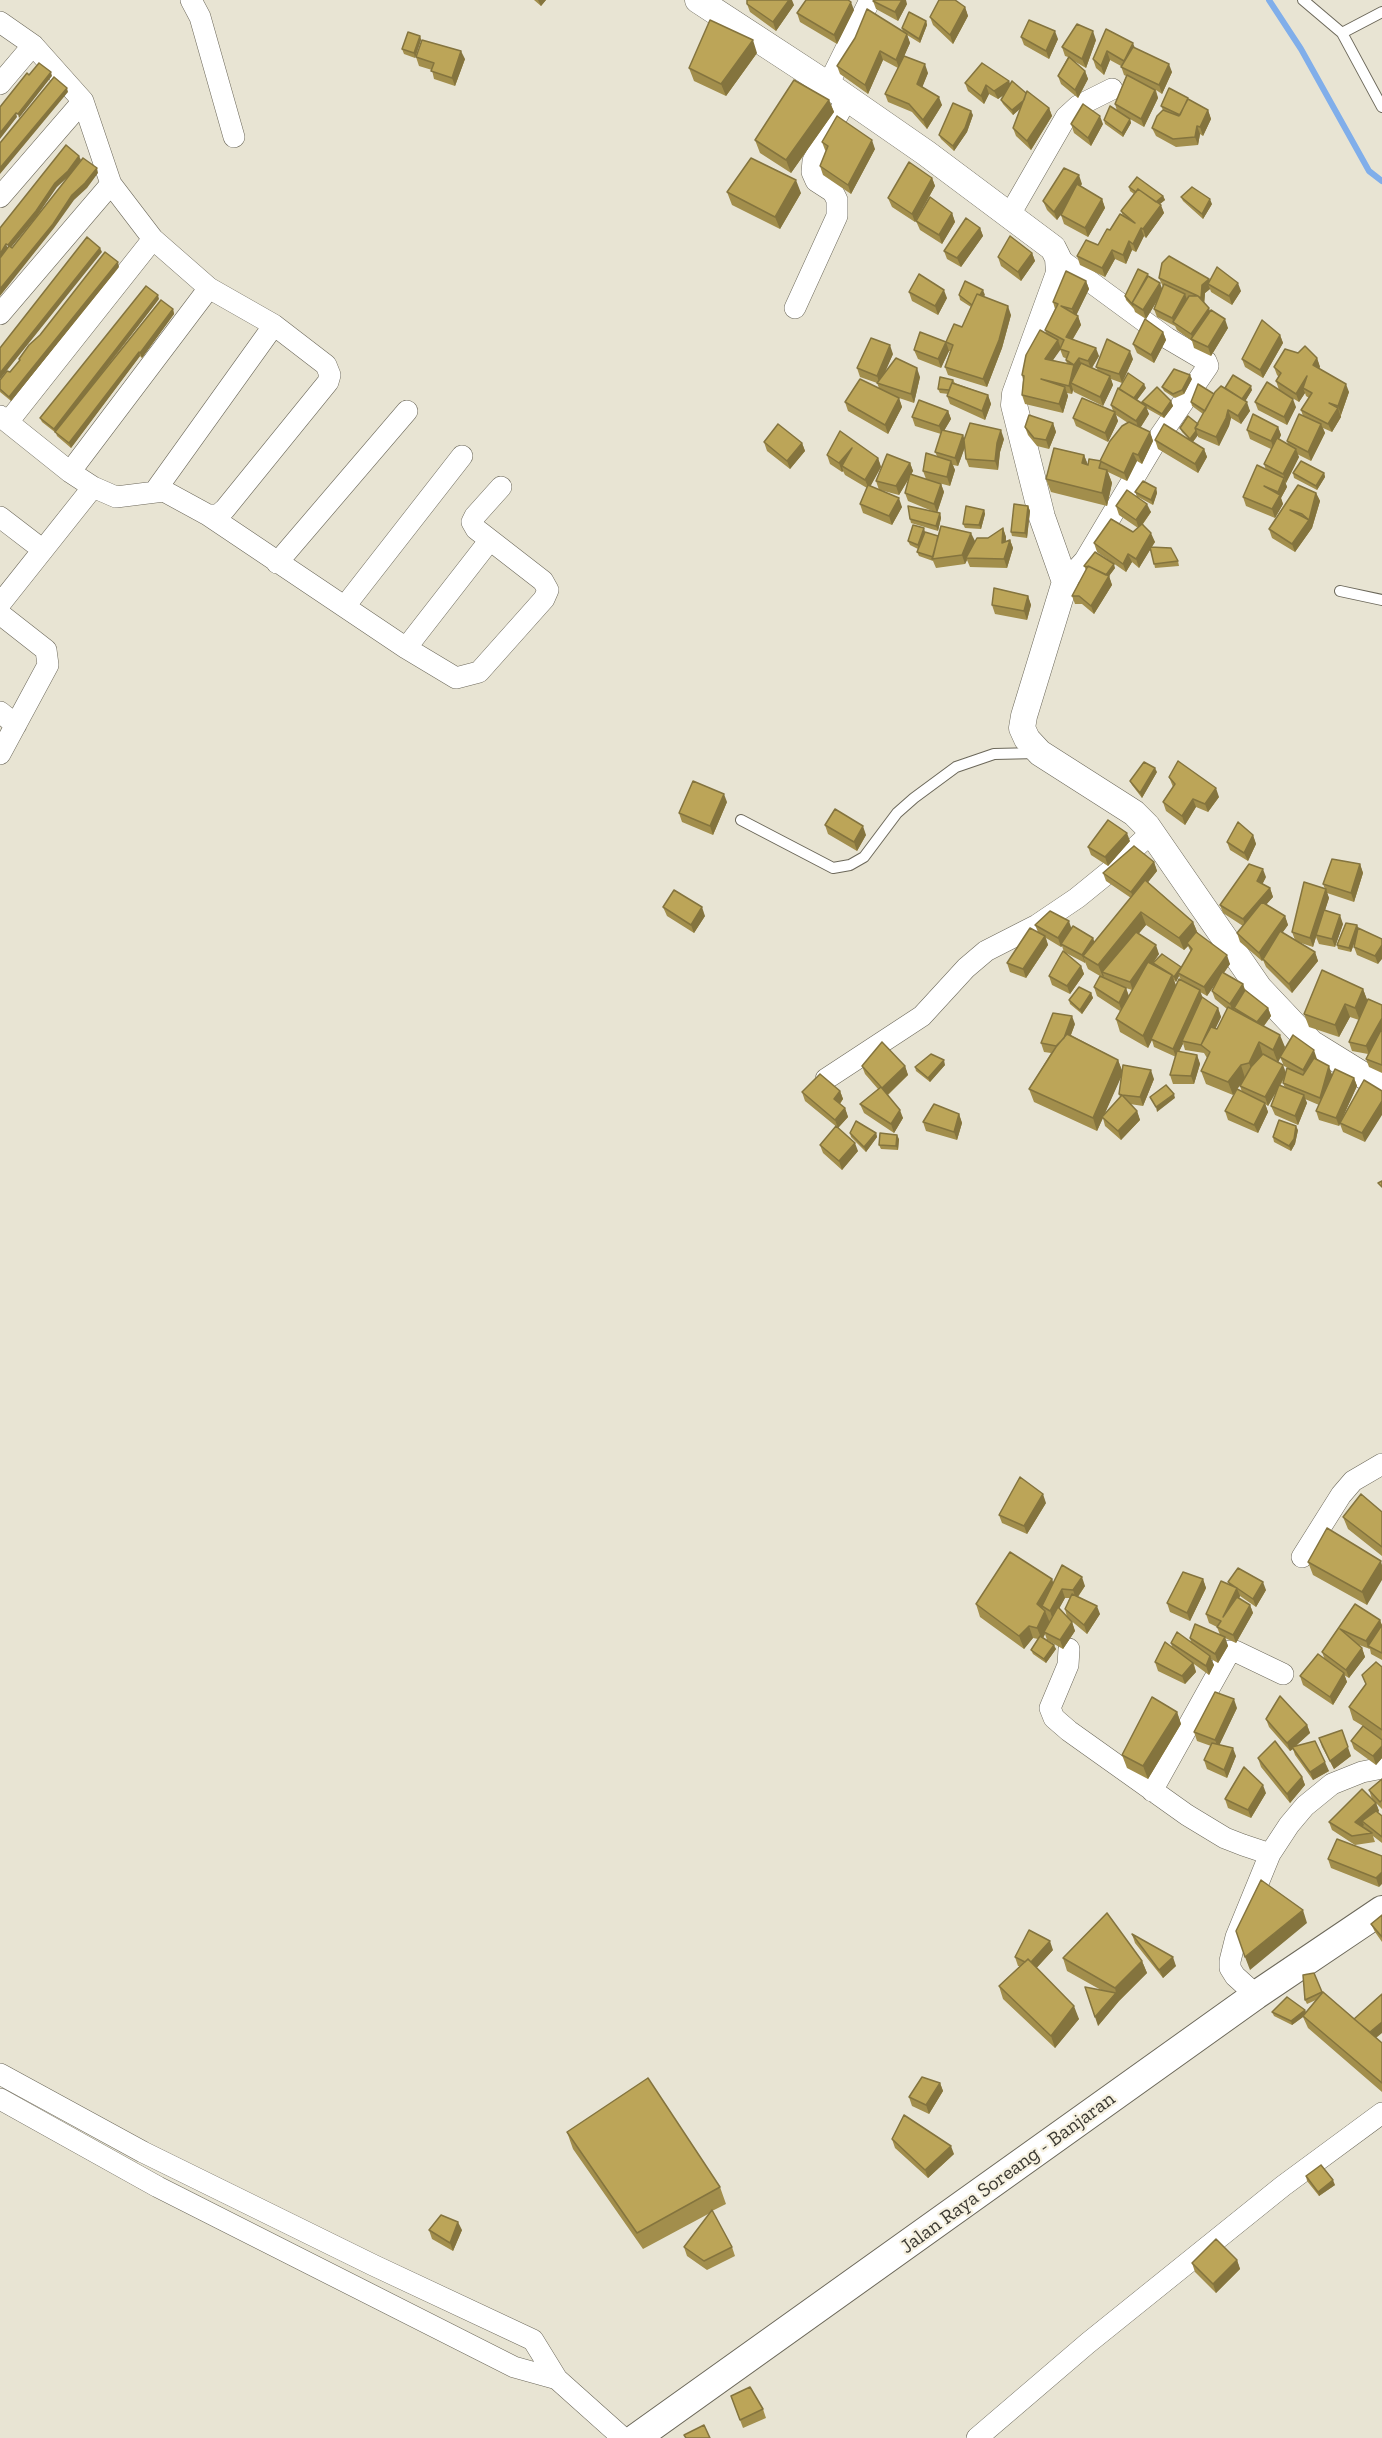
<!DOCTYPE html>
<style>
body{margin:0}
canvas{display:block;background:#e8e4d3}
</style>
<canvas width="1382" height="2438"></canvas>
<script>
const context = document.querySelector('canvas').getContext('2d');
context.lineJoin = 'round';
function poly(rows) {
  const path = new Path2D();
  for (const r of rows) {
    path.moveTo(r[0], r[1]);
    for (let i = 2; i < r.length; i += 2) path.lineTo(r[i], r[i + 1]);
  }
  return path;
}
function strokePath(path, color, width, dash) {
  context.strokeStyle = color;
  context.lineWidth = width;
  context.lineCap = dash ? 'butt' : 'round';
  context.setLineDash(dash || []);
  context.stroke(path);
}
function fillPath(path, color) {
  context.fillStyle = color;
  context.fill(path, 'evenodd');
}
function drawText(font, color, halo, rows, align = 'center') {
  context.font = font + ' "Zilla Slab",serif';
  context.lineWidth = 4.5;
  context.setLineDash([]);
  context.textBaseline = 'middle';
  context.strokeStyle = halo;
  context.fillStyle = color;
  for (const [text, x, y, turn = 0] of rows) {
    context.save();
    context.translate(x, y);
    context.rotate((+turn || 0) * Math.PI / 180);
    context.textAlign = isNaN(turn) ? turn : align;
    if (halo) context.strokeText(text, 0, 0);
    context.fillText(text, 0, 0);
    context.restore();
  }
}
const stream = poly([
 [1269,0,1301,49,1369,171,1382,181]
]);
const service = poly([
 [1303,0,1342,33,1382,107],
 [1342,33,1382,12],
 [1340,591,1382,600],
 [741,820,833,868,850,865,864,857,897,813,914,798,956,767,994,754,1037,753]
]);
const minor = poly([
 [191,0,200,17,234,137],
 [0,22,33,45,83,101,111,184,153,239,209,288,274,325,326,365,330,375,328,382,225,509,218,515,208,515,164,491,116,497,93,487,70,472,0,416],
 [0,84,33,45],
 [828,85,870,0],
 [0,197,83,101],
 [1009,216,1066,117,1078,106,1112,89],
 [1058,258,1167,338,1206,361,1208,366,1153,446,1085,560,1065,582],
 [795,308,837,216,837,200,833,192,816,181,812,172,813,161,847,98],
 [0,314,111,184],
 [8,422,153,239],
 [70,472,209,288],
 [155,491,274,325],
 [208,515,406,648,456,678,479,672,544,599,548,590,543,581,476,529,472,522,475,516,501,487],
 [0,517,43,550],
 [277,563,407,411],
 [0,604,93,487],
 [345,606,462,456],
 [0,614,46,650,48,665,0,754],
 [406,648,490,540],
 [0,712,16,725],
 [826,1079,922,1016,966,968,986,951,1037,925,1077,898,1109,872,1151,833],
 [1302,1557,1341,1495,1353,1481,1382,1464],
 [1069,1649,1068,1665,1050,1708,1054,1718,1069,1731,1187,1815,1225,1838,1243,1845,1270,1854,1289,1825,1305,1806,1332,1784,1362,1772,1382,1768],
 [1152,1791,1230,1651,1235,1651,1283,1674],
 [1256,1995,1235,1976,1230,1968,1230,1961,1236,1937,1270,1854],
 [0,2074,143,2152,373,2265,533,2340,557,2379,623,2438],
 [0,2099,158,2187,514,2367,557,2379],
 [977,2438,1088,2343,1283,2186,1382,2113]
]);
const tertiary = poly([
 [698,0,828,85,926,153,1053,248,1058,258,1059,273,1015,394,1014,405,1042,517,1065,582,1024,716,1022,728,1027,739,1040,753,1134,813,1147,826,1259,988,1311,1043,1382,1087]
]);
const secondary = poly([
 [636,2438,1256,1995,1382,1910]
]);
const wall = poly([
 [534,0,546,0,541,6],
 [873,1,907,4,898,21,876,9],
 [747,4,794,5,776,31,750,12],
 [965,7,968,16,953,44,933,25,930,17],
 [854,10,837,44,800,22,797,13],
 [926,21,927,25,920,43,907,35,910,43,904,56,928,73,922,87,942,105,927,129,912,112,888,102,885,94,898,68,883,60,868,94,840,74,837,66,903,32,902,28],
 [1106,29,1172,72,1162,94,1156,90,1158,98,1144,127,1130,119,1131,123,1123,137,1105,124,1104,120,1117,111,1115,104,1126,76,1124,75,1121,66,1110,60,1104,75,1096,68,1093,59],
 [420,36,421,40,415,58,404,54,402,49],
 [1021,37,1058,39,1049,59,1024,45],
 [1096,40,1086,68,1072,60,1085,71,1088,79,1078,98,1061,84,1058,76,1068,57,1065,56,1062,47],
 [757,53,726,96,694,81,689,68],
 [416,57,465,59,455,86,434,79,432,70,419,66],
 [1009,81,1010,85,1026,93,1049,108,1052,116,1031,150,1016,136,1013,128,1021,108,1013,115,1003,104,1001,100,1005,94,998,99,989,94,984,104,968,91,965,83],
 [829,100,834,112,791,173,760,153,755,140],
 [1161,106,1208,110,1211,119,1203,136,1200,134,1198,145,1176,147,1156,136,1152,128,1163,110],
 [973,115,967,132,954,151,941,139,939,135],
 [1071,124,1103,124,1091,146,1074,133],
 [822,142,875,149,851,194,823,175,820,166,826,151,825,150],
 [932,178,935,186,915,222,892,207,888,198],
 [1082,184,1080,186,1102,199,1105,208,1088,237,1064,224,1061,215,1062,213,1057,220,1047,210,1043,201],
 [1129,187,1163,196,1165,200,1160,204,1164,213,1146,238,1144,236,1136,252,1132,250,1126,264,1115,259,1105,277,1080,265,1077,256,1098,245,1110,230,1123,216,1121,211,1134,194,1130,191],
 [727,192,801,193,780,229,732,205],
 [1181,197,1212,204,1203,219,1183,201],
 [952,213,955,222,942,244,920,230,916,221],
 [980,228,983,236,961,267,947,259,944,251],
 [1032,253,1035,261,1021,281,1001,266,998,257],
 [119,267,11,401,0,392,0,380,10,372,19,361,19,359],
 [1149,276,1162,289,1163,287,1159,278,1209,279,1210,281,1241,291,1232,305,1211,292,1210,289,1205,293,1204,304,1210,311,1228,328,1211,356,1194,348,1192,341,1177,330,1175,326,1157,317,1154,309,1157,301,1146,319,1135,312,1134,309,1126,300,1125,296],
 [1086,281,1089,289,1076,315,1078,316,1081,325,1073,339,1099,356,1092,368,1098,371,1096,367,1133,359,1122,383,1111,379,1113,385,1103,406,1074,392,1073,390,1072,394,1067,393,1068,396,1063,413,1025,404,1022,395,1023,380,1022,375,1046,333,1045,330,1055,309,1053,302],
 [1060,349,1063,357,1067,359,1066,360,1067,364,1053,360],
 [909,292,947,298,938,315,912,301],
 [959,295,985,295,983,296,1011,315,1002,348,987,387,948,375,945,367,950,351,949,351,941,368,918,359,914,350,946,342,962,327,971,307,960,300],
 [159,299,90,389,173,309,174,314,142,358,140,356,71,448,57,436,56,433,42,422,40,418],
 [1163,332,1166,340,1154,363,1137,353,1133,344],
 [1280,335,1283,343,1263,378,1245,367,1242,359],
 [1298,353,1317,358,1320,367,1319,368,1349,392,1341,415,1341,417,1332,432,1323,428,1325,433,1311,461,1297,454,1299,457,1286,483,1285,482,1287,487,1281,498,1283,504,1275,518,1246,506,1243,497,1266,470,1264,464,1271,449,1250,439,1247,430,1278,427,1281,435,1279,439,1288,445,1287,441,1303,416,1301,410,1309,398,1306,396,1305,393,1299,402,1279,390,1276,381,1279,377,1277,375,1274,367],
 [893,354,884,373,920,377,914,403,896,397,899,398,902,407,888,434,848,411,845,402,879,388,877,383,860,377,857,368],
 [1192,379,1184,394,1175,398,1164,391,1162,387],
 [953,380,955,383,988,395,991,404,985,420,950,404,947,396,948,394,940,393,938,389],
 [1146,388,1137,400,1143,404,1142,402,1171,401,1173,406,1164,418,1146,408,1149,414,1140,428,1150,432,1153,441,1142,464,1137,461,1127,481,1108,472,1112,483,1107,506,1051,492,1046,479,1084,455,1088,465,1100,461,1128,423,1116,415,1118,421,1108,442,1076,426,1073,418,1113,411,1111,405],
 [1225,388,1252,390,1245,401,1250,411,1241,424,1231,418,1229,426,1219,446,1198,437,1198,435,1193,442,1204,449,1207,457,1198,473,1158,449,1155,440,1188,438,1182,432,1180,428,1198,424,1203,414,1192,406,1191,402,1214,394],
 [1255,402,1296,407,1287,425,1258,410],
 [948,411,951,419,944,431,963,435,964,440,1004,439,1000,452,998,470,969,467,966,459,965,447,958,466,953,465,955,470,950,486,935,482,941,484,944,492,937,513,940,513,941,518,938,531,911,523,910,519,937,513,908,501,905,493,910,477,899,495,880,490,902,507,892,525,863,513,860,504,867,488,845,475,843,471,842,472,830,464,827,455,878,458,881,467,870,486,879,490,876,481,910,463,913,471,911,475,926,479,923,471,937,456,935,452,941,434,915,426,912,417],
 [1053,423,1056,432,1049,449,1037,446,1028,435,1025,427],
 [764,442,802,443,805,451,790,469,767,451],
 [1293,473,1324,473,1325,477,1317,490,1294,478],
 [1156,488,1157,493,1153,505,1138,497,1151,512,1143,524,1155,542,1151,547,1178,561,1179,566,1155,568,1151,548,1139,568,1132,562,1126,572,1097,552,1094,543,1133,532,1138,528,1119,515,1116,506,1137,496,1135,492],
 [1316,493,1320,501,1312,528,1295,552,1272,538,1269,529],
 [1028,506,1030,511,1027,538,1012,536,1011,532],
 [984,510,985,514,981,529,965,528,963,524],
 [1003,528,1006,537,1006,542,1010,540,1013,548,1007,568,970,567,967,560,965,564,936,568,933,561,919,556,917,552,918,549,910,545,908,541,925,532,938,536,975,541,972,549],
 [1084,566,1115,568,1109,576,1112,585,1094,614,1082,604,1075,604,1072,596,1086,570],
 [1028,596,1031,605,1027,620,995,614,992,605],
 [1157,772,1142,798,1132,785,1130,781],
 [1169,777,1219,797,1208,812,1196,807,1185,825,1166,811,1163,802,1173,787],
 [727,802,713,835,682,822,679,813],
 [825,825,866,835,857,851,828,834],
 [1253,835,1256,844,1248,861,1230,850,1227,842],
 [1130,841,1108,866,1091,855,1088,847],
 [1154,862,1157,871,1148,882,1193,922,1198,934,1230,964,1224,973,1243,984,1245,990,1268,1008,1271,1016,1264,1026,1285,1047,1278,1062,1283,1065,1286,1073,1288,1068,1284,1066,1280,1057,1317,1059,1332,1074,1354,1078,1357,1086,1342,1118,1364,1080,1365,1142,1343,1132,1340,1124,1339,1126,1319,1120,1316,1111,1319,1105,1305,1099,1307,1103,1298,1125,1275,1115,1271,1106,1278,1089,1268,1106,1265,1104,1268,1112,1258,1133,1228,1120,1225,1111,1242,1092,1240,1086,1243,1081,1233,1095,1206,1084,1201,1071,1207,1058,1204,1053,1185,1050,1183,1043,1179,1052,1197,1055,1200,1064,1194,1084,1173,1084,1170,1075,1176,1057,1154,1047,1152,1040,1148,1048,1120,1032,1116,1019,1120,1011,1097,996,1094,987,1100,976,1088,969,1085,962,1085,963,1066,953,1081,966,1084,974,1070,994,1052,985,1049,976,1064,952,1062,946,1061,947,1046,938,1048,945,1026,978,1010,972,1007,963,1038,932,1035,925,1072,928,1093,938,1094,942,1131,898,1106,881,1103,873],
 [1146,925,1184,950,1188,946,1191,952,1181,968,1153,963,1159,954,1138,934],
 [1179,976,1181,980,1176,986,1174,980,1176,982],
 [1216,982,1212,991,1215,999,1227,1009,1217,1029,1215,1028,1221,1017,1218,1008,1202,997,1200,992,1207,996],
 [1123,987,1132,990,1129,996,1126,988],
 [1285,1077,1283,1083,1285,1088,1280,1086],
 [1360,864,1363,873,1354,902,1327,893,1329,898,1325,910,1343,924,1335,947,1319,944,1316,937,1313,947,1298,942,1315,952,1318,961,1292,993,1266,967,1263,960,1262,961,1240,942,1237,933,1243,926,1223,913,1220,905,1266,877,1262,884,1270,888,1273,897,1266,904,1285,916,1288,925,1282,933,1295,940,1292,932,1325,889,1323,884],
 [663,907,705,916,694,933,667,916],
 [1357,925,1358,928,1382,939,1378,964,1357,955,1354,947,1355,941,1351,952,1338,949,1337,945],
 [1363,989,1367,1000,1382,1005,1382,1073,1369,1067,1366,1059,1368,1054,1352,1051,1349,1042,1359,1020,1350,1017,1339,1037,1309,1027,1304,1014],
 [1091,993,1093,998,1082,1014,1070,1004,1069,1000],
 [1075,1024,1071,1035,1118,1060,1122,1071,1154,1079,1143,1106,1130,1104,1137,1111,1140,1120,1121,1140,1105,1126,1103,1118,1097,1131,1034,1102,1029,1089,1051,1053,1044,1052,1041,1043],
 [1121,1076,1119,1094,1120,1097,1104,1115],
 [945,1065,930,1082,916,1071,915,1067],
 [862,1066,905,1066,908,1075,888,1095,903,1118,894,1133,864,1113,860,1104,878,1089,865,1074],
 [840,1091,843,1099,840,1104,845,1108,848,1117,838,1128,805,1101,802,1092],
 [959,1114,962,1123,957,1140,926,1131,923,1122],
 [1298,1130,1295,1144,1291,1151,1274,1142,1273,1137],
 [850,1133,876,1133,877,1137,866,1152,851,1137],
 [899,1139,898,1150,881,1149,879,1145],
 [820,1145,858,1151,842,1170,823,1153],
 [1046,1503,1027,1534,1002,1523,999,1515],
 [1382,1512,1382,1556,1348,1529,1343,1517],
 [1381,1561,1367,1605,1313,1575,1308,1562],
 [1052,1579,1053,1583,1085,1586,1078,1597,1100,1614,1087,1634,1069,1619,1072,1622,1075,1631,1063,1649,1047,1640,1045,1634,1043,1638,1056,1649,1046,1663,1033,1654,1031,1650,1038,1639,1033,1638,1024,1649,980,1617,976,1604],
 [1065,1598,1070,1598,1065,1609,1067,1617,1059,1608],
 [1203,1579,1206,1588,1190,1621,1170,1612,1167,1603],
 [1228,1582,1266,1590,1256,1607,1240,1596,1239,1598,1250,1605,1253,1613,1236,1643,1225,1638,1228,1646,1218,1663,1211,1659,1214,1665,1209,1675,1194,1664,1196,1672,1185,1684,1158,1671,1155,1662,1172,1647,1171,1643,1191,1642,1190,1638,1220,1635,1217,1627,1209,1623,1206,1614,1230,1585],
 [1355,1604,1380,1620,1382,1625,1382,1660,1371,1654,1370,1649,1359,1645,1362,1648,1365,1657,1349,1678,1344,1675,1347,1682,1333,1705,1303,1685,1300,1676,1325,1660,1322,1652],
 [1382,1667,1382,1758,1376,1765,1354,1749,1351,1741,1363,1726,1353,1720,1349,1707],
 [1237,1708,1219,1745,1236,1756,1227,1778,1207,1769,1204,1760,1211,1746,1197,1741,1194,1732],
 [1177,1712,1181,1724,1148,1779,1127,1768,1122,1755],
 [1266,1719,1307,1725,1310,1733,1297,1745,1329,1771,1313,1780,1295,1755,1293,1749,1290,1751,1269,1727],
 [1319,1738,1351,1756,1334,1769,1322,1747],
 [1258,1758,1302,1777,1305,1785,1290,1803,1261,1767],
 [1382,1779,1382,1809,1376,1803,1379,1811,1377,1813,1382,1816,1382,1843,1373,1836,1375,1842,1355,1845,1332,1830,1329,1822,1372,1799,1369,1790],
 [1266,1793,1251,1818,1228,1808,1225,1799],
 [1382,1856,1379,1887,1331,1868,1328,1859],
 [1382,1915,1382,1942,1375,1932,1371,1924],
 [1132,1934,1176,1966,1163,1978,1135,1943],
 [1053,1950,1036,1968,1079,2019,1055,2048,1003,1999,999,1986,1020,1966,1018,1966,1015,1957],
 [1063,1958,1142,1961,1147,1973,1119,2001,1098,2026,1101,1990,1067,1971],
 [1314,1973,1322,1993,1382,2043,1382,2092,1308,2028,1303,2017,1292,2025,1274,2016,1272,2012,1306,2012,1316,2000,1307,2004,1305,2000],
 [940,2083,943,2091,929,2114,912,2106,909,2097],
 [567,2132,720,2187,726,2204,712,2211,732,2247,735,2256,707,2270,687,2256,684,2247,710,2213,643,2249,573,2149],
 [892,2139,954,2154,928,2178,895,2148],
 [1306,2176,1335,2185,1319,2196,1307,2181],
 [429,2230,462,2230,453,2251,432,2239],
 [1237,2260,1240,2269,1216,2293,1195,2272,1192,2263],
 [731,2396,763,2409,766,2418,743,2428]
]);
const shadedWall = poly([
 [538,0,546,0,541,6],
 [789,0,792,0,794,5,776,31,773,22],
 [902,0,906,0,907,4,898,21,895,12],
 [851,2,854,10,837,44,834,35],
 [965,7,968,16,953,44,950,35],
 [926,21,927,25,920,43,919,39],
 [1055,31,1058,39,1049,59,1046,51],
 [1093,31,1096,40,1086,68,1082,59],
 [907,34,910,43,899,68,896,60],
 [420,36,421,40,415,58,414,53],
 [753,40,757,53,726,96,721,84],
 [1133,43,1136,51,1127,70,1124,61],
 [461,51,465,59,455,86,452,78],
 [880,51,883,60,868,94,865,85],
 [1107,51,1110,60,1104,75,1101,66],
 [925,64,928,73,920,93,917,84],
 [1169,64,1172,72,1162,94,1159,85],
 [1085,71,1088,79,1078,98,1075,90],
 [51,72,52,76,19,118,18,114],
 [1009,81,1012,89,998,99,994,91],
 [986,85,989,94,984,104,981,96],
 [67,88,68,92,0,174,0,168],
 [1155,90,1158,98,1144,127,1141,119],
 [1029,95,1030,100,1013,115,1012,110],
 [939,97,942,105,927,129,923,120],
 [829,100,834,112,791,173,786,160],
 [1049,108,1052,116,1031,150,1027,141],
 [1208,110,1211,119,1203,136,1200,127],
 [971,111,973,115,967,132,954,151,953,146],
 [16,113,17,117,0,139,0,133],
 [1100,116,1103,124,1091,146,1088,138],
 [1130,119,1131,123,1123,137,1122,133],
 [1197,126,1200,134,1198,145,1195,137],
 [872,140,875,149,851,194,848,185],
 [79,156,81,160,70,175,57,187,37,216,9,250,8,245,55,183],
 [97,168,98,173,87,188,74,200,54,228,0,296,0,289,72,195],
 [1079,175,1082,184,1057,220,1054,212],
 [932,178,935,186,915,222,912,214],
 [796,180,801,193,780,229,775,217],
 [1163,196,1165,200,1156,207,1154,203],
 [1102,199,1105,208,1088,237,1085,228],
 [1210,199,1212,204,1203,219,1202,214],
 [1161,205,1164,213,1146,238,1143,229],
 [952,213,955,222,942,244,939,235],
 [980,228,983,236,961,267,957,258],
 [1141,228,1144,236,1136,252,1133,244],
 [1129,241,1132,250,1126,264,1123,255],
 [6,244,8,249,0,260,0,254],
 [100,248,102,252,0,379,0,373],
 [1112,250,1115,259,1105,277,1102,268],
 [1032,253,1035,261,1021,281,1018,272],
 [118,262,119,267,11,401,9,397],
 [1209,279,1212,286,1208,284,1210,289,1205,293,1204,306,1201,298,1202,285],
 [1086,281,1089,289,1075,318,1072,309],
 [1160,283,1163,291,1146,319,1143,310],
 [1238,283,1241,291,1232,305,1229,296],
 [944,290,947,298,938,315,935,306],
 [983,290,985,295,973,309,972,305],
 [1185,294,1188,302,1173,322,1175,327,1172,318],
 [158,295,159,299,55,433,54,429],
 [1008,306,1011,315,1002,348,987,387,983,379],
 [1209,308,1212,317,1193,340,1191,334],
 [173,309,174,314,142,358,140,353],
 [1078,316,1081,325,1069,345,1066,337],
 [1225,319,1228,328,1211,356,1208,347],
 [1163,332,1166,340,1154,363,1151,355],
 [1280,335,1283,343,1263,378,1260,370],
 [1058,340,1061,349,1048,367,1045,359],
 [946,342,949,351,941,368,938,359],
 [890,345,893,354,880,384,877,376],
 [1096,348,1099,356,1091,369,1088,361],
 [1130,351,1133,359,1122,383,1119,374],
 [139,352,140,356,71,448,69,443],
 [1079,358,1082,366,1071,383,1073,390,1072,394,1069,386,1074,365],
 [1317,358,1320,367,1316,373,1313,365],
 [917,368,920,377,914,403,911,394],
 [1190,375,1192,379,1184,394,1182,390],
 [1110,376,1113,385,1103,406,1100,397],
 [1307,376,1303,388,1305,393,1299,402,1296,394],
 [1144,384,1146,388,1134,404,1133,399],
 [1346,384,1349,392,1341,415,1338,406],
 [1251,386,1252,390,1243,405,1241,401],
 [1065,387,1068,396,1063,413,1059,404],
 [988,395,991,404,985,420,982,411],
 [899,398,902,407,888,434,885,425],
 [1293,399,1296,407,1287,425,1284,417],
 [1171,401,1173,406,1164,418,1162,414],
 [1247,402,1250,411,1241,424,1238,416],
 [1146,406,1149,414,1139,430,1136,421],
 [1338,408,1341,417,1332,432,1328,424],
 [1228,410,1231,418,1229,426,1219,446,1216,437],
 [948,411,951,419,942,434,939,426],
 [1115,412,1118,421,1108,442,1105,433],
 [1053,423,1056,432,1049,449,1046,440],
 [1321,424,1325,433,1311,461,1308,452],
 [1278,427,1281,435,1274,450,1271,441],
 [1001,430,1004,439,1000,452,998,470,995,461,997,443],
 [1196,431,1198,435,1192,443,1190,439],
 [1150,432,1153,441,1142,464,1138,455],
 [963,435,966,444,958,466,955,458],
 [802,443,805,451,790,469,787,461],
 [852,448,842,466,843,471,842,472,839,463],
 [1204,449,1207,457,1198,473,1195,464],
 [1296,449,1299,457,1286,483,1283,474],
 [1133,453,1137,461,1127,481,1124,473],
 [1084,455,1089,468,1082,463],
 [878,458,881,467,869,489,865,480],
 [951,461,955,470,950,486,947,477],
 [910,463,913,471,899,495,896,486],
 [1107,470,1112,483,1107,506,1102,493],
 [1324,473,1325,477,1317,490,1316,486],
 [1284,478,1287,487,1281,498,1283,504,1275,518,1272,509,1279,497,1278,492],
 [941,484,944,492,937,513,934,504],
 [1156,488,1157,493,1153,505,1151,500],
 [1316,493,1320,501,1312,528,1295,552,1292,544,1309,520],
 [899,498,902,507,892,525,889,516],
 [1147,504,1151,512,1139,529,1136,520],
 [1028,506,1030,511,1027,538,1025,533],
 [984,510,985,514,981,529,979,525],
 [940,513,941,518,938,531,936,526],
 [924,528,925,532,919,549,918,545],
 [1003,528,1006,537,1005,552,1002,543],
 [971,533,975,541,968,558,966,558,967,560,965,564,962,555],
 [1151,533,1155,542,1139,568,1136,559],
 [1010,540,1013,548,1007,568,1004,559],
 [1128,554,1132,562,1126,572,1123,564],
 [1114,564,1115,568,1109,576,1112,585,1094,614,1091,606,1105,575],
 [1028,596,1031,605,1027,620,1024,611],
 [1155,768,1157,772,1142,798,1140,793],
 [1216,788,1219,797,1208,812,1205,804],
 [724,794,727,802,713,835,710,826],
 [1193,799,1196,807,1185,825,1182,816],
 [863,826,866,835,857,851,854,842],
 [1127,833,1130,841,1108,866,1105,857],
 [1253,835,1256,844,1248,861,1244,853],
 [1154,862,1157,871,1134,900,1131,892],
 [1360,864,1363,873,1354,902,1351,893],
 [1263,869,1266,877,1260,889,1257,881],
 [1270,888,1273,897,1246,928,1243,919],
 [1326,889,1329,898,1317,935,1316,935,1316,937,1313,947,1310,938],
 [702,907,705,916,694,933,691,925],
 [1141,912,1146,925,1106,973,1102,972,1104,976,1103,977,1098,965],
 [1340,915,1343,924,1335,947,1332,939],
 [1285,916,1288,925,1262,961,1259,953],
 [1069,921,1072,930,1061,944,1062,946,1061,947,1058,938],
 [1193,922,1198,934,1187,943,1188,946,1184,950,1179,938],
 [1357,925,1359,930,1351,952,1349,948],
 [1045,936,1048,945,1026,978,1023,969],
 [1093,938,1096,947,1083,956,1085,962,1085,963,1082,955],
 [1156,945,1159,954,1133,991,1130,982],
 [1382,945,1382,959,1378,964,1375,956],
 [1315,952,1318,961,1292,993,1289,984],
 [1227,955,1230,964,1207,996,1204,987],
 [1081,966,1084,974,1070,994,1067,986],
 [1181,967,1182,971,1178,973,1179,976,1176,982,1174,977],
 [1172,975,1177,988,1148,1048,1143,1036],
 [1243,984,1246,993,1234,1008,1234,1010,1233,1013,1230,1004],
 [1126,988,1129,997,1122,1012,1119,1003],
 [1363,989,1368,1002,1360,1021,1355,1008],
 [1200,990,1203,999,1182,1041,1183,1044,1176,1057,1173,1049],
 [1091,993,1093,998,1082,1014,1080,1010],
 [1345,1004,1350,1017,1339,1037,1335,1025],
 [1218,1008,1221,1017,1206,1049,1201,1045,1204,1053,1201,1045],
 [1268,1008,1271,1016,1260,1031,1257,1022],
 [1072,1016,1075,1024,1063,1055,1060,1047],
 [1382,1018,1382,1032,1369,1054,1366,1046],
 [1280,1035,1285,1047,1278,1063,1273,1050],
 [1259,1042,1263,1055,1254,1076,1249,1063],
 [1314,1050,1317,1059,1306,1079,1303,1070],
 [1197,1055,1200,1064,1194,1084,1191,1076],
 [944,1060,945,1065,930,1082,928,1078],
 [1118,1060,1123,1073,1097,1131,1093,1118],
 [1241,1065,1245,1078,1233,1095,1228,1082],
 [1283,1065,1286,1074,1268,1106,1265,1097],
 [905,1066,908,1075,885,1097,882,1088],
 [1329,1066,1332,1075,1323,1106,1320,1098],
 [1151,1070,1154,1079,1143,1106,1140,1097],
 [1354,1078,1357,1086,1339,1126,1336,1118],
 [840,1091,843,1099,837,1107,834,1099],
 [1174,1094,1175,1098,1157,1112,1156,1107],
 [1304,1095,1307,1103,1298,1125,1295,1116],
 [1382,1101,1382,1115,1365,1142,1362,1133],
 [1265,1103,1268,1112,1258,1133,1254,1125],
 [845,1108,848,1117,838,1128,835,1120],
 [900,1110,903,1118,894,1133,891,1124],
 [1137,1111,1140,1120,1121,1140,1118,1131],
 [959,1114,962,1123,957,1140,954,1132],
 [1296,1126,1298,1130,1295,1144,1291,1151,1289,1146],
 [876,1133,877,1137,866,1152,864,1147],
 [897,1135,899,1139,898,1150,896,1146],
 [855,1143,858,1151,842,1170,839,1161],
 [1043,1494,1046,1503,1027,1534,1024,1526],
 [1381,1561,1382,1565,1382,1580,1367,1605,1362,1592],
 [1082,1577,1085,1586,1076,1599,1073,1590],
 [1052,1579,1056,1592,1042,1606,1044,1613,1037,1604],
 [1203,1579,1206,1588,1190,1621,1187,1613],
 [1263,1582,1266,1590,1256,1607,1253,1599],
 [1237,1588,1240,1596,1226,1625,1223,1617],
 [1062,1589,1065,1598,1053,1620,1050,1611],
 [1250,1605,1253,1613,1236,1643,1233,1635],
 [1097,1606,1100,1614,1087,1634,1084,1625],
 [1045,1611,1050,1623,1044,1632,1045,1634,1042,1640,1037,1628],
 [1380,1620,1382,1626,1368,1646,1369,1650,1366,1641],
 [1072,1622,1075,1631,1063,1649,1060,1640],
 [1029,1626,1033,1638,1024,1649,1019,1636],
 [1225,1637,1228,1646,1218,1663,1215,1654],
 [1054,1645,1056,1649,1046,1663,1044,1659],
 [1362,1648,1365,1657,1349,1678,1346,1670],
 [1210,1656,1214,1665,1209,1675,1206,1666],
 [1193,1663,1196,1672,1185,1684,1182,1676],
 [1344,1673,1347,1682,1333,1705,1330,1697],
 [1234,1699,1237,1708,1218,1748,1215,1740],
 [1177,1712,1181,1724,1148,1779,1143,1766],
 [1307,1725,1310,1733,1293,1748,1292,1747,1293,1749,1290,1751,1287,1743],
 [1342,1730,1351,1756,1334,1769,1330,1761],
 [1382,1746,1382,1758,1376,1765,1373,1756],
 [1233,1748,1236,1756,1227,1778,1224,1770],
 [1325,1762,1329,1771,1313,1780,1310,1772],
 [1302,1777,1305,1785,1290,1803,1287,1794],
 [1263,1785,1266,1793,1251,1818,1248,1810],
 [1376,1803,1379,1811,1366,1824,1362,1821,1364,1825,1359,1830,1355,1822],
 [1382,1872,1382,1884,1379,1887,1376,1878],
 [1303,1910,1307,1923,1250,1970,1245,1957],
 [1050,1941,1053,1950,1033,1972,1029,1963],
 [1173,1957,1176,1966,1163,1978,1159,1970],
 [1142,1961,1147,1973,1119,2001,1098,2026,1095,2017,1116,1993,1115,1988],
 [1074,2006,1079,2019,1055,2048,1051,2036],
 [1305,2010,1307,2014,1292,2025,1291,2021],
 [1382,2022,1382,2033,1371,2042,1368,2034],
 [940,2083,943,2091,929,2114,926,2105],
 [951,2146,954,2154,928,2178,925,2170],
 [1333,2180,1335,2185,1319,2196,1318,2192],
 [458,2222,462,2230,453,2251,450,2243],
 [1237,2260,1240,2269,1216,2293,1213,2284]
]);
const building = poly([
 [747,0,789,0,773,22,747,4,747,0],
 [806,0,848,0,851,2,834,35,797,13,806,0],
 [874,0,902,0,895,12,873,1,874,0],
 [939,0,955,0,965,7,950,35,930,17,939,0],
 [867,9,907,34,896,60,880,51,865,85,837,66,855,38,867,9],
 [909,12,926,21,919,39,902,28,909,12],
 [710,20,753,40,721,84,689,68,710,20],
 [1029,20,1055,31,1046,51,1021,37,1029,20],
 [1077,24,1093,31,1082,59,1062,47,1077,24],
 [1106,29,1133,43,1124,61,1107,51,1101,66,1093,59,1106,29],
 [408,32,420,36,414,53,402,49,408,32],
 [422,40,461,51,452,78,431,71,434,63,416,57,422,40],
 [1133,47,1169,64,1159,85,1121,67,1133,47],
 [904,56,925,64,917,84,939,97,923,120,909,104,885,94,904,56],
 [1069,57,1085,71,1075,90,1058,76,1069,57],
 [39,63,51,72,18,114,16,113,0,133,0,107,27,73,29,75,39,63],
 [982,63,1009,81,994,91,986,85,981,96,965,83,982,63],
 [1127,75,1155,90,1141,119,1115,104,1127,75],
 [54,77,67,88,0,168,0,143,54,77],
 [794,80,829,100,786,160,755,140,794,80],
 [1012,81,1026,93,1024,100,1012,110,1001,100,1012,81],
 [1169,88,1188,98,1180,115,1161,106,1169,88],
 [1027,91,1049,108,1027,141,1013,128,1027,91],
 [1188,99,1208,110,1200,127,1197,126,1195,137,1173,139,1152,128,1157,116,1163,110,1179,116,1188,99],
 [953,103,971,111,965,128,953,146,939,135,953,103],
 [1083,104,1100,116,1088,138,1071,124,1083,104],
 [1110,106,1130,119,1122,133,1104,120,1110,106],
 [837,116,872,140,848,185,820,166,828,146,822,142,837,116],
 [66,145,79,156,68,171,55,183,36,211,8,245,6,244,0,254,0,228,66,145],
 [83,158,97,168,85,183,72,195,53,224,0,289,0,258,9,246,12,248,83,158],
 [751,158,796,180,775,217,727,192,751,158],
 [909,162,932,178,912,214,888,198,909,162],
 [1064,168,1079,175,1054,212,1043,201,1064,168],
 [1137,177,1163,196,1156,202,1138,189,1136,192,1129,187,1137,177],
 [1077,184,1102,199,1085,228,1061,215,1077,184],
 [1192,187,1210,199,1202,214,1181,197,1192,187],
 [1138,189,1161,205,1143,229,1141,228,1133,244,1129,241,1123,255,1112,250,1102,268,1077,256,1086,240,1098,245,1107,229,1110,230,1120,214,1135,223,1121,211,1138,189],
 [930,197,952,213,939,235,916,221,930,197],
 [966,218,980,228,957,258,944,251,966,218],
 [1010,236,1032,253,1018,272,998,257,1010,236],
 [87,237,100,248,0,373,0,348,87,237],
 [105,252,118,262,9,397,0,389,0,380,7,371,10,372,20,360,19,359,29,345,40,335,105,252],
 [1169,256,1209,279,1202,285,1201,298,1198,296,1209,308,1191,334,1173,322,1189,296,1198,296,1159,278,1162,263,1169,256],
 [1217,267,1238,283,1229,296,1208,284,1217,267],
 [1138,269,1148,274,1132,303,1133,304,1133,305,1125,296,1138,269],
 [1066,271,1086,281,1072,309,1061,306,1078,316,1066,337,1096,348,1088,361,1079,358,1074,365,1066,360,1069,352,1060,349,1064,340,1045,330,1058,304,1053,302,1066,271],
 [919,274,944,290,935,306,909,292,919,274],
 [1148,276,1160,283,1143,310,1132,303,1148,276],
 [965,281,983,290,980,295,977,294,972,305,959,295,965,281],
 [1164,284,1185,294,1172,318,1154,309,1164,284],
 [146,286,158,295,54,429,40,418,146,286],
 [977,294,1008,306,999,340,983,379,945,367,953,345,946,342,954,324,962,327,977,294],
 [161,300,173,309,140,353,139,352,69,443,55,432,161,300],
 [1211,310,1225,319,1208,347,1191,339,1211,310],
 [1145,319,1163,332,1151,355,1133,344,1145,319],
 [1262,320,1280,335,1260,370,1242,359,1262,320],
 [1040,330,1058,340,1045,359,1074,365,1069,386,1041,379,1065,387,1059,404,1022,395,1024,376,1022,375,1026,355,1040,330],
 [920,332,946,342,938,359,914,350,920,332],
 [871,338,890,345,877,376,857,368,871,338],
 [1107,339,1130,351,1119,374,1096,367,1107,339],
 [1305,346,1317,358,1313,365,1346,384,1338,406,1329,403,1338,408,1328,424,1301,410,1312,393,1303,388,1307,376,1296,394,1276,381,1281,373,1274,367,1285,349,1298,353,1305,346],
 [896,358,917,368,911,394,877,383,896,358],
 [1081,363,1110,376,1100,397,1071,383,1081,363],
 [1174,369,1190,375,1182,390,1173,394,1162,387,1174,369],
 [1128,373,1144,384,1134,398,1119,389,1128,373],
 [1233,375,1251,386,1242,399,1225,388,1233,375],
 [940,377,953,380,949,390,938,389,940,377],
 [860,379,899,398,885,425,845,402,860,379],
 [1267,382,1293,399,1284,417,1255,402,1267,382],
 [952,383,988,395,982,411,947,396,952,383],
 [1198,384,1214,394,1205,411,1191,402,1198,384],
 [1221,386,1247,402,1238,416,1228,410,1226,418,1216,437,1195,428,1215,392,1221,386],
 [1157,387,1171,401,1162,414,1142,402,1157,387],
 [1118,388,1146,406,1136,421,1111,405,1118,388],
 [1082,398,1115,412,1105,433,1073,418,1082,398],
 [919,400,948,411,939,426,912,417,919,400],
 [1253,414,1278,427,1271,441,1247,430,1253,414],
 [1299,414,1321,424,1308,452,1287,441,1299,414],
 [1029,415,1053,423,1046,440,1034,438,1025,427,1029,415],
 [1188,416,1198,424,1195,428,1196,431,1190,439,1180,428,1188,416],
 [1129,422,1150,432,1138,455,1133,453,1124,473,1100,461,1110,441,1122,426,1129,422],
 [970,423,1001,430,997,443,995,461,966,459,964,440,970,423],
 [778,424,802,443,787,461,764,442,778,424],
 [1164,424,1204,449,1195,464,1155,440,1164,424],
 [942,430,963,435,955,458,935,452,942,430],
 [840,431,878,458,865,480,842,466,852,448,839,463,827,455,840,431],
 [1277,438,1296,449,1283,474,1264,464,1277,438],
 [1054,448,1084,455,1082,463,1088,465,1089,459,1101,461,1099,468,1107,470,1102,493,1046,479,1054,448],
 [926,453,951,461,947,477,923,471,926,453],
 [887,454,910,463,896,486,876,481,887,454],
 [1301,461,1324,473,1316,486,1293,473,1301,461],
 [1257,465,1284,478,1278,492,1264,486,1280,495,1272,509,1243,497,1257,465],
 [910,474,941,484,934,504,905,493,910,474],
 [1143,481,1156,488,1151,500,1135,492,1143,481],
 [868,485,899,498,889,516,860,504,868,485],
 [1298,485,1316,493,1309,520,1302,514,1290,510,1309,520,1292,544,1269,529,1298,485],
 [1127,490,1147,504,1136,520,1116,506,1127,490],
 [1014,504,1028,506,1025,533,1011,532,1014,504],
 [908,506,940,513,936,526,910,519,908,506],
 [966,506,984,510,979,525,963,524,966,506],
 [1111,519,1133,532,1142,524,1151,533,1136,559,1128,554,1123,564,1094,543,1111,519],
 [913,525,924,528,918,545,908,541,913,525],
 [941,526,971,533,962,555,932,559,941,526],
 [1003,528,1002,543,1010,540,1004,559,966,558,977,538,988,538,1003,528],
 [925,532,938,536,933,557,917,552,925,532],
 [1150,547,1171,548,1178,561,1154,564,1150,547],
 [1095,552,1114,564,1106,575,1088,566,1088,567,1084,566,1095,552],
 [1088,566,1109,576,1091,606,1079,596,1072,596,1088,566],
 [994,588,1028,596,1024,611,992,605,994,588],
 [1178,761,1216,788,1205,804,1193,799,1182,816,1163,802,1175,784,1169,777,1178,761],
 [1144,762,1155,768,1140,793,1130,781,1144,762],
 [693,781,724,794,710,826,679,813,693,781],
 [835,809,863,826,854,842,825,825,835,809],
 [1108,820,1127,833,1105,857,1088,847,1108,820],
 [1238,822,1253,835,1244,853,1227,842,1238,822],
 [1134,846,1154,862,1131,892,1103,873,1134,846],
 [1332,859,1360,864,1351,893,1323,884,1332,859],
 [1249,864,1263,869,1257,881,1270,888,1243,919,1220,905,1249,864],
 [1145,880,1193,922,1179,938,1141,912,1098,965,1083,956,1145,880],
 [1304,882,1326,889,1310,938,1292,932,1304,882],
 [674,890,702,907,691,925,663,907,674,890],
 [1262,902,1285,916,1259,953,1237,933,1262,902],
 [1324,910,1340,915,1332,939,1316,935,1324,910],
 [1050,911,1069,921,1058,938,1035,925,1050,911],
 [1346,923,1357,925,1349,948,1337,945,1346,923],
 [1073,926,1093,938,1082,955,1061,944,1073,926],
 [1030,928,1045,936,1023,969,1007,963,1030,928],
 [1358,928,1382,939,1382,945,1375,956,1354,947,1358,928],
 [1280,931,1315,952,1289,984,1263,959,1280,931],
 [1136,932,1156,945,1130,982,1102,972,1136,932],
 [1196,932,1227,955,1204,987,1178,973,1192,949,1187,943,1196,932],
 [1063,951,1081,966,1067,986,1049,976,1063,951],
 [1162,954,1181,967,1174,977,1172,975,1153,963,1162,954],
 [1148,962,1172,975,1143,1036,1116,1019,1148,962],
 [1322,970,1363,989,1355,1008,1345,1004,1335,1025,1304,1014,1322,970],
 [1222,972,1243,984,1230,1004,1212,991,1222,972],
 [1100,976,1126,988,1119,1003,1094,987,1100,976],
 [1179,979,1200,990,1173,1049,1151,1039,1179,979],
 [1079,987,1091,993,1080,1010,1069,1000,1079,987],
 [1245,990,1268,1008,1257,1022,1234,1008,1245,990],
 [1202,997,1218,1008,1201,1045,1182,1041,1202,997],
 [1368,999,1382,1005,1382,1018,1366,1046,1349,1042,1368,999],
 [1228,1007,1280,1035,1273,1050,1259,1042,1249,1063,1241,1065,1228,1082,1201,1071,1210,1052,1201,1045,1211,1027,1217,1029,1228,1007],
 [1053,1013,1072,1016,1064,1038,1056,1046,1041,1043,1053,1013],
 [1382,1028,1382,1065,1366,1059,1382,1028],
 [1067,1034,1118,1060,1093,1118,1029,1089,1056,1047,1067,1034],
 [1293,1035,1314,1050,1303,1070,1280,1057,1293,1035],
 [882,1042,905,1066,882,1088,862,1066,882,1042],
 [1177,1051,1197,1055,1191,1076,1170,1075,1177,1051],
 [931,1054,944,1060,928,1078,915,1067,931,1054],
 [1263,1054,1283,1065,1265,1097,1240,1086,1251,1067,1263,1054],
 [1314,1058,1329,1066,1320,1098,1283,1083,1287,1068,1303,1075,1314,1058],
 [1123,1065,1151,1070,1140,1097,1122,1095,1137,1111,1118,1131,1102,1117,1122,1095,1119,1094,1123,1065],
 [1335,1069,1354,1078,1336,1118,1316,1111,1335,1069],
 [820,1074,840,1091,834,1099,845,1108,835,1120,802,1092,820,1074],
 [1364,1080,1382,1091,1382,1101,1362,1133,1340,1123,1364,1080],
 [1166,1085,1174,1094,1156,1107,1150,1097,1166,1085],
 [1279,1085,1304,1095,1295,1116,1271,1106,1279,1085],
 [881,1087,900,1110,891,1124,860,1104,881,1087],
 [1237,1089,1265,1103,1254,1125,1225,1111,1237,1089],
 [934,1104,959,1114,954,1132,923,1122,934,1104],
 [1279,1120,1296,1126,1294,1139,1289,1146,1273,1137,1279,1120],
 [856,1121,876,1133,864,1147,850,1133,856,1121],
 [836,1126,855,1143,839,1161,820,1145,836,1126],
 [880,1133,897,1135,896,1146,879,1145,880,1133],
 [1382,1181,1382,1187,1378,1183,1382,1181],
 [1020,1477,1043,1494,1024,1526,999,1515,1020,1477],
 [1361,1494,1382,1512,1382,1547,1343,1517,1361,1494],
 [1327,1528,1381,1561,1362,1592,1308,1562,1327,1528],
 [1010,1552,1052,1579,1037,1604,1045,1611,1037,1628,1029,1626,1019,1636,976,1604,1010,1552],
 [1062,1565,1082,1577,1073,1590,1062,1589,1050,1611,1042,1606,1062,1565],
 [1238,1568,1263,1582,1253,1599,1228,1582,1238,1568],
 [1183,1572,1203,1579,1187,1613,1167,1603,1183,1572],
 [1221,1581,1237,1588,1223,1617,1237,1597,1250,1605,1233,1635,1217,1627,1221,1621,1206,1614,1221,1581],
 [1072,1594,1097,1606,1084,1625,1065,1609,1072,1594],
 [1355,1604,1380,1620,1366,1641,1340,1629,1362,1648,1346,1670,1322,1652,1355,1604],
 [1058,1607,1072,1622,1060,1640,1044,1632,1058,1607],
 [1195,1624,1225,1637,1215,1654,1190,1638,1195,1624],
 [1382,1625,1382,1653,1368,1646,1382,1625],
 [1177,1632,1210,1656,1206,1666,1171,1643,1177,1632],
 [1040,1636,1054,1645,1044,1659,1031,1650,1040,1636],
 [1165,1642,1193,1663,1182,1676,1155,1662,1165,1642],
 [1318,1654,1344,1673,1330,1697,1300,1676,1318,1654],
 [1376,1662,1382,1667,1382,1730,1349,1707,1366,1684,1362,1675,1376,1662],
 [1215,1692,1234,1699,1215,1740,1194,1732,1215,1692],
 [1280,1696,1307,1725,1287,1743,1266,1719,1280,1696],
 [1152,1697,1177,1712,1143,1766,1122,1755,1152,1697],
 [1363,1726,1382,1740,1382,1746,1373,1756,1351,1741,1363,1726],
 [1342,1730,1348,1747,1330,1761,1319,1738,1342,1730],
 [1275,1741,1302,1777,1287,1794,1258,1758,1275,1741],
 [1315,1741,1325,1762,1310,1772,1292,1747,1315,1741],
 [1212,1743,1233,1748,1224,1770,1204,1760,1212,1743],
 [1244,1767,1263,1785,1248,1810,1225,1799,1244,1767],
 [1382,1779,1382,1800,1380,1802,1369,1790,1382,1779],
 [1362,1789,1376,1803,1355,1822,1372,1833,1352,1836,1329,1822,1362,1789],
 [1376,1811,1382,1816,1382,1837,1362,1821,1376,1811],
 [1337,1839,1382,1856,1382,1872,1376,1878,1328,1859,1337,1839],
 [1261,1880,1303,1910,1245,1957,1236,1931,1261,1880],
 [1107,1913,1142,1961,1115,1988,1063,1958,1107,1913],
 [1382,1915,1382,1937,1371,1924,1382,1915],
 [1029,1930,1050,1941,1031,1962,1028,1959,1025,1962,1015,1957,1029,1930],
 [1132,1934,1173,1957,1159,1970,1132,1934],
 [1028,1959,1074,2006,1051,2036,999,1986,1028,1959],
 [1314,1973,1322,1992,1305,2000,1303,1975,1314,1973],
 [1085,1987,1116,1993,1095,2017,1085,1987],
 [1323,1992,1382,2043,1382,2083,1303,2016,1323,1992],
 [1382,1994,1382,2022,1370,2032,1354,2019,1382,1994],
 [1287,1997,1305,2010,1291,2021,1272,2012,1287,1997],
 [922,2077,940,2083,926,2105,909,2097,922,2077],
 [648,2078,720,2187,637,2233,567,2132,648,2078],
 [904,2115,951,2146,925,2170,892,2139,904,2115],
 [1321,2165,1333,2180,1318,2192,1306,2176,1321,2165],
 [712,2210,732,2247,704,2261,684,2247,712,2210],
 [441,2215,458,2222,450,2243,429,2230,441,2215],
 [1216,2239,1237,2260,1213,2284,1192,2263,1216,2239],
 [750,2387,763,2409,740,2420,731,2396,750,2387],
 [704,2425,710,2438,686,2438,684,2435,704,2425]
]);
const streetNames = [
 ["Jalan Raya Soreang - Banjaran",1008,2173,-36]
];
strokePath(stream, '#80aeea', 6);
strokePath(service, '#6c685a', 12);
strokePath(minor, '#6c685a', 22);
strokePath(tertiary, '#6c685a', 27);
strokePath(secondary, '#6c685a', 30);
strokePath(service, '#fff', 10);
strokePath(minor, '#fff', 21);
strokePath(tertiary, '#fff', 26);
strokePath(secondary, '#fff', 28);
fillPath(wall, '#a28e4c');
fillPath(shadedWall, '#84743e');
fillPath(building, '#bca558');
strokePath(building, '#84743e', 1.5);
drawText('20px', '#3c3a33', '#f6f1e0', streetNames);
</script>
